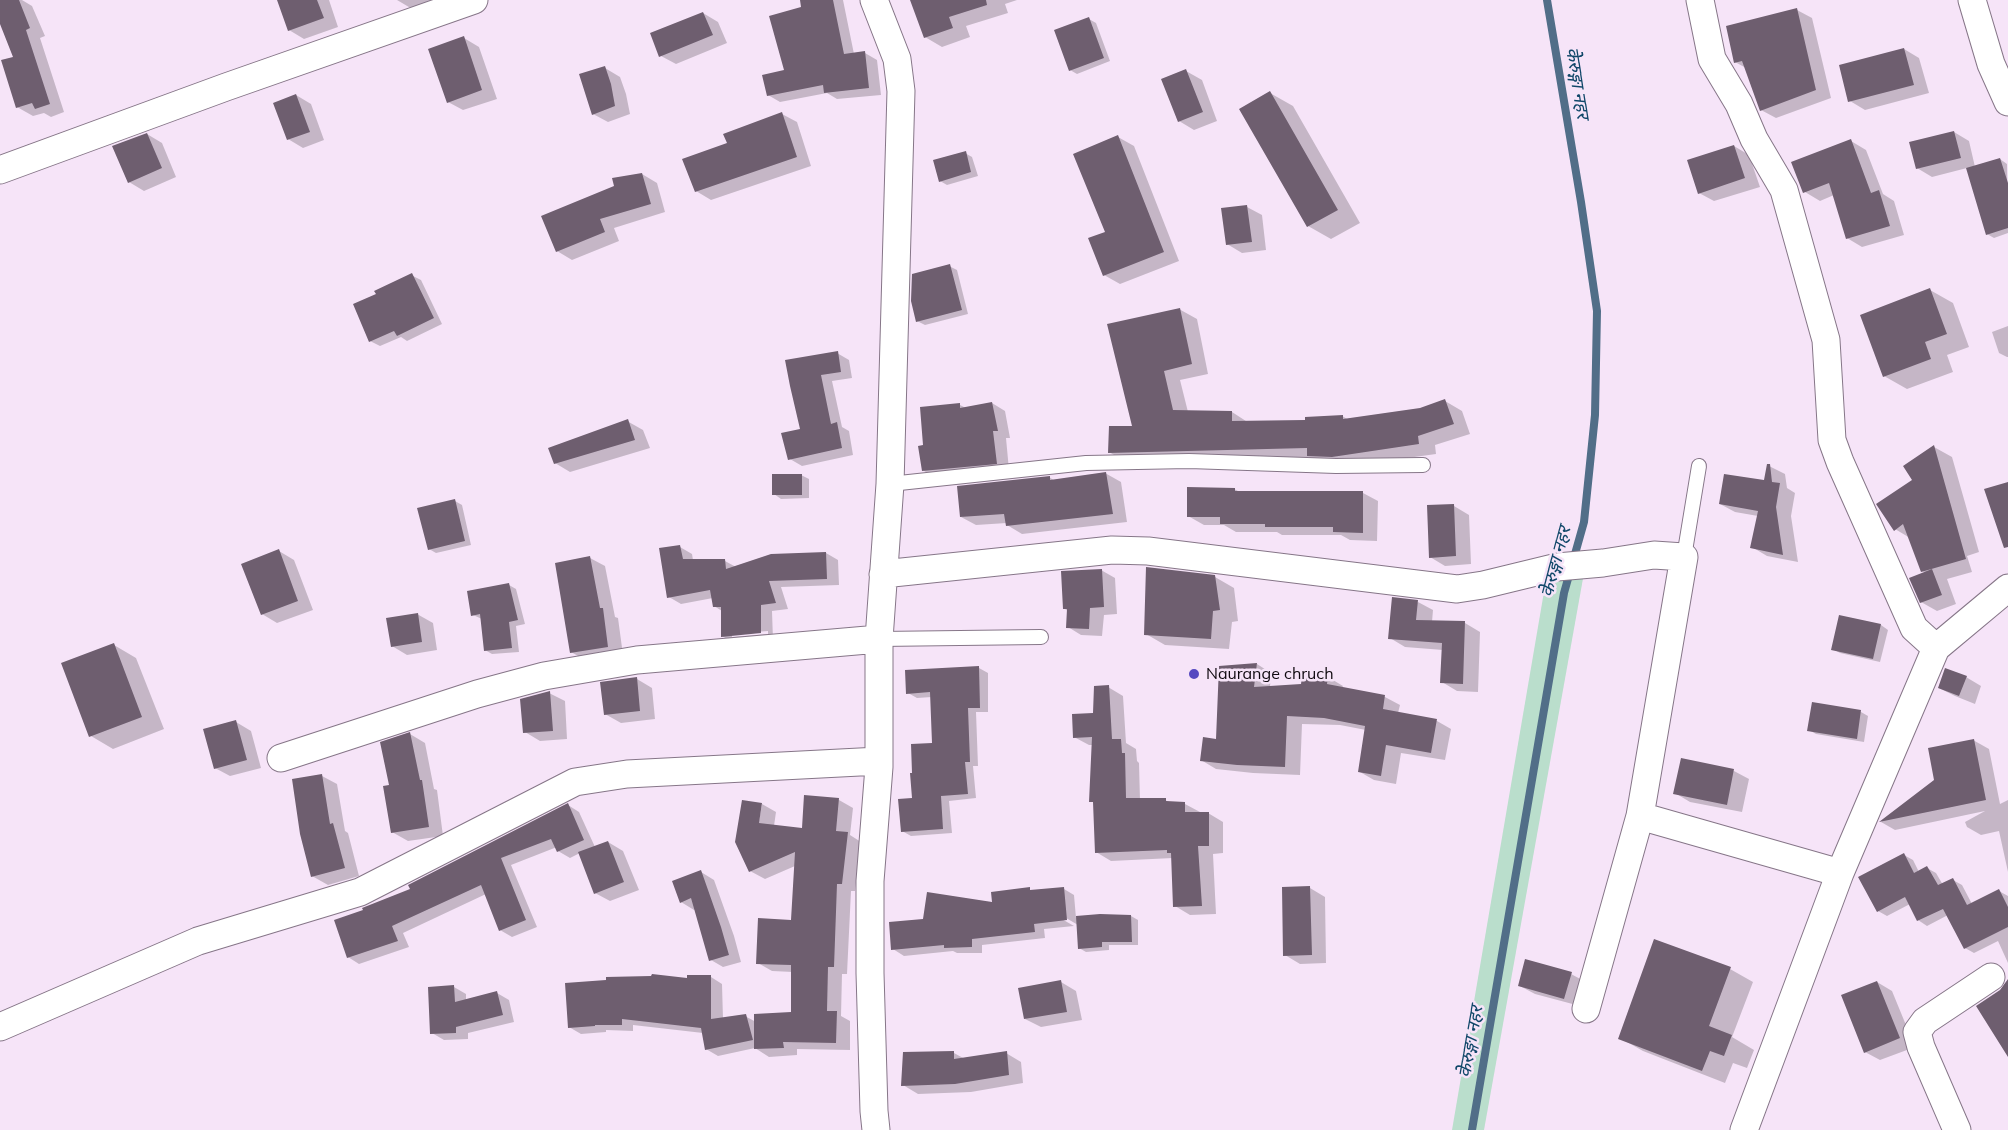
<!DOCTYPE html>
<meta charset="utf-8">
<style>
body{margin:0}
canvas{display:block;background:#f6e4f8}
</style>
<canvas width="2008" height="1130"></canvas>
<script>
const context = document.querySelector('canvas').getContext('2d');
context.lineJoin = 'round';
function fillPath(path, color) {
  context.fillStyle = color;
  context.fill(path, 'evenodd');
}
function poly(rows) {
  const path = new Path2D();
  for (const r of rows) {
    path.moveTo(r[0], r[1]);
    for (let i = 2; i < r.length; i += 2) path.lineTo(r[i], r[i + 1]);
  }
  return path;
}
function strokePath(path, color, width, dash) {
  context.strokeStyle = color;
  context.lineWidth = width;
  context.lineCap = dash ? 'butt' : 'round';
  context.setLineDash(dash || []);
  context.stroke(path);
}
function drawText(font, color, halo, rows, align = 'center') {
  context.font = font + ' Mulish,"Noto Sans Devanagari",sans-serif';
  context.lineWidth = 5;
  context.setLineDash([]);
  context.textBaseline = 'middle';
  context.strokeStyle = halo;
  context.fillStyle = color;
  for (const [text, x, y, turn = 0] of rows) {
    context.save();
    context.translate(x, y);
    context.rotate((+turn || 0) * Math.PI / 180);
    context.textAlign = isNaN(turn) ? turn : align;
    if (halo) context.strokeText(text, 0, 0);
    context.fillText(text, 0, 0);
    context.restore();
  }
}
const green = poly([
 [1584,573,1484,1130,1452,1130,1546,580]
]);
const shadow = poly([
 [8,0,22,0,32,6,45,36,40,38,64,112,51,117,44,113,33,116,17,107,15,58,0,20,0,3],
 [278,0,329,0,338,27,304,39,289,30],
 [397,0,454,0,419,13],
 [802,0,843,0,854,54,865,53,877,60,881,95,837,99,827,93,780,102,768,95,786,71,803,8],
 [912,0,1017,0,1005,4,1008,13,966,26,970,37,942,47,925,37],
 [1797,10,1812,18,1831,98,1776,118,1761,110,1746,68,1735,62],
 [703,13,718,22,727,43,676,64,661,56],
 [1089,19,1096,23,1110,61,1077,74,1070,70],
 [464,38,479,47,497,99,463,110,448,102],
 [1904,49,1919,58,1929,93,1865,110,1850,101],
 [605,68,620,77,626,94,630,114,608,122,593,114],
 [1186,71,1202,80,1217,121,1194,130,1179,121],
 [1270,93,1293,106,1360,223,1331,239,1308,226],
 [296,95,311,104,324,140,303,148,288,139],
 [782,114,797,122,811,166,711,200,696,191,729,144],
 [1954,132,1969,141,1975,167,2000,159,2007,164,2008,233,1994,238,1987,234,1967,168,1932,177,1917,168],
 [147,134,162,143,176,177,144,191,129,182],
 [1118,137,1134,146,1179,261,1120,284,1104,275,1106,232],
 [1851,141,1866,150,1883,194,1894,201,1904,235,1862,247,1847,238,1834,195,1820,201,1805,192],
 [1734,146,1749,155,1760,187,1714,201,1699,193],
 [965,153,972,157,978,176,947,185,940,181],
 [642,174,657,183,665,212,614,228,619,241,572,260,557,251],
 [1247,207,1262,215,1266,250,1242,253,1227,244],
 [949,266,957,270,968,314,925,325,917,321],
 [411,275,421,280,442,324,407,341,401,337,380,346,370,341,378,295],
 [1930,290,1953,303,1969,347,1947,355,1953,372,1907,389,1884,376],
 [1179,309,1197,319,1208,374,1180,380,1188,412,1232,412,1249,423,1307,421,1342,416,1349,420,1421,409,1445,401,1462,411,1470,434,1435,445,1436,454,1350,466,1326,465,1313,458,1126,462,1109,452,1134,428],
 [2008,326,2008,357,2007,357,1999,353,1992,332],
 [837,353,849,360,852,378,832,381,842,427,849,431,853,455,802,466,790,459,802,430,791,386],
 [992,403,1005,411,1010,438,1006,438,1009,470,937,478,924,471,925,446,960,405,966,408],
 [627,421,643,430,650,448,570,472,555,463],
 [1934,447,1952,457,1979,552,1967,556,1972,572,1947,579,1956,604,1937,611,1921,602,1926,573,1922,571,1910,538,1895,529,1914,480],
 [1769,466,1785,474,1787,488,1795,493,1791,516,1798,562,1767,556,1752,547,1758,516,1735,512,1720,504,1765,482],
 [1105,473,1121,482,1127,522,1022,534,1007,525,1007,523,976,525,961,517,1049,477,1055,481],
 [801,475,809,479,809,498,781,499,774,494],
 [1234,489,1240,492,1363,493,1378,501,1377,541,1350,540,1341,535,1282,535,1277,532,1236,532,1224,525,1204,525,1188,516],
 [455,501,462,505,471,545,436,553,429,549],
 [1454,506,1469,515,1471,564,1445,566,1430,557],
 [680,547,692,554,693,560,725,561,736,567,826,553,838,560,839,585,781,587,788,609,772,611,773,640,734,643,722,636,722,611,714,606,713,598,681,604,669,597],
 [768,631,768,634,732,637,732,634],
 [279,551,294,560,313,610,277,623,262,614],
 [590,558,605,566,615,617,618,618,623,655,587,661,571,652],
 [1101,570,1115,578,1117,614,1104,615,1102,636,1081,635,1068,627,1068,611,1065,609],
 [1215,577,1234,588,1238,621,1232,622,1229,649,1165,645,1146,634],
 [509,585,516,589,525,624,516,626,519,652,492,654,485,650,482,619,473,615],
 [1418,602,1433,610,1432,622,1465,623,1480,632,1478,692,1457,691,1442,682,1443,650,1405,647,1390,638],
 [417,614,433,623,437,650,407,655,392,646],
 [1840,616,1881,625,1888,630,1880,662,1840,653,1833,649],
 [114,645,136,658,164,729,113,749,91,736],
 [1257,664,1271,673,1270,687,1303,686,1303,678,1328,677,1343,686,1342,688,1385,697,1400,705,1398,713,1437,721,1451,729,1445,760,1401,753,1396,784,1374,780,1360,772,1366,730,1340,725,1302,724,1300,775,1253,773,1216,769,1201,760,1218,740],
 [979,668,988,673,988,712,976,712,978,766,973,766,976,798,949,801,952,833,911,836,902,831,933,745,932,697,917,698,908,693],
 [1966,677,1981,686,1975,704,1955,696,1939,688],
 [637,679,652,688,655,719,621,723,605,714],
 [1108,687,1123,696,1126,743,1136,749,1137,761,1139,763,1140,800,1165,800,1171,803,1185,804,1200,812,1208,813,1223,822,1223,853,1213,854,1216,914,1190,915,1175,906,1173,858,1111,861,1096,852,1095,803,1091,801,1093,745,1089,745,1074,737,1094,715],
 [549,693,565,701,567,739,540,741,525,732],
 [1813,704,1861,712,1868,716,1864,742,1816,734,1809,730],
 [236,722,251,731,261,768,230,776,215,768],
 [410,734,425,743,434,789,437,790,443,836,408,841,392,832,390,786],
 [1973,740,1989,749,2000,804,2008,800,2008,872,1999,831,1981,835,1967,827,1965,822,1985,811,1895,830,1881,822,1935,780],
 [1734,771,1749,779,1742,812,1690,802,1675,793],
 [322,776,337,784,345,831,348,833,359,876,328,885,312,876],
 [806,797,839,800,853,808,850,835,861,842,855,891,851,891,847,974,842,974,841,1016,850,1021,850,1050,797,1049,797,1055,769,1057,755,1048,718,1056,706,1049,703,1033,633,1025,633,1031,606,1030,606,1032,581,1034,569,1027,689,980,711,977,722,984,723,1019,745,1016,756,1022,792,1014,793,972,772,971,758,963,792,921,795,866,765,879,750,871,762,804,776,812,774,826,803,829],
 [568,805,579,812,595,847,608,842,623,851,639,890,610,901,595,893,580,853,570,858,558,851,557,847,511,865,537,927,512,937,500,930,486,894,403,933,409,947,359,964,348,957,365,911,412,890],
 [1904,855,1913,860,1919,872,1927,868,1936,873,1943,885,1953,880,1962,885,1972,904,1999,891,2008,896,2008,963,1998,941,1974,953,1965,948,1948,915,1927,926,1918,920,1910,904,1887,916,1878,911],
 [701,872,714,880,734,936,741,962,723,967,711,960,696,909,694,910,681,902],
 [1283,888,1310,888,1325,897,1326,963,1300,964,1285,955],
 [1029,889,1034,892,1064,889,1074,895,1076,918,1131,916,1138,920,1138,945,1109,945,1109,950,1086,952,1079,948,1078,925,1061,915,1060,918,1074,926,1044,929,1045,938,982,945,982,953,957,953,953,951,904,956,893,949,924,920,994,904],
 [1730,969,1753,982,1732,1037,1754,1050,1747,1068,1733,1063,1725,1083,1643,1051,1620,1038],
 [1571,974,1586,982,1580,1006,1535,994,1520,986],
 [1061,982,1076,991,1082,1020,1041,1027,1025,1019],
 [1877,982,1892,991,1915,1047,1880,1060,1865,1052],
 [454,987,466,994,466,1001,497,993,509,1000,514,1022,468,1033,468,1039,444,1040,432,1033],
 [954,1053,965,1059,1006,1053,1021,1062,1023,1083,971,1092,918,1094,903,1085]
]);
const stream = poly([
 [1472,1130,1564,593,1584,522,1595,415,1597,311,1581,202,1547,0]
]);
const building = poly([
 [0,0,19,0,30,28,26,30,50,104,35,109,32,103,16,108,1,60,13,57,0,24],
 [277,0,317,0,324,18,288,31],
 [800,0,833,0,844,54,865,51,869,88,824,93,823,85,767,96,762,75,784,70,769,16,801,7],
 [910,0,986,0,987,5,949,17,953,28,924,38],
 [1797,8,1816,90,1760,111,1742,61,1734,63,1726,26],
 [703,12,713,35,659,57,650,33],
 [1089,17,1104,58,1069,71,1054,30],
 [464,36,482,90,447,103,428,49],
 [1904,48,1914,85,1848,102,1839,65],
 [605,66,611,84,615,106,592,115,579,74],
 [1186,69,1203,112,1178,122,1161,79],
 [1270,91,1338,210,1307,227,1239,109],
 [296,94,310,132,287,140,273,103],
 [782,112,797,157,695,192,682,159,727,143,723,134],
 [1954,131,1961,158,1916,169,1909,142],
 [147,133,162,168,128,183,112,146],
 [1118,135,1164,252,1103,276,1088,238,1105,232,1073,154],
 [1851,139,1871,193,1879,190,1890,226,1846,239,1829,183,1803,193,1791,162],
 [1734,145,1745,178,1698,194,1687,160],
 [966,151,971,172,939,182,933,160],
 [2000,158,2008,183,2008,228,1986,235,1966,168],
 [642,173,651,204,600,219,605,232,556,252,541,216,614,186,612,178],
 [1247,205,1252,242,1226,245,1221,208],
 [950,264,962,310,916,322,911,301,912,274],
 [412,273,434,318,397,336,394,331,369,342,353,304,376,294,374,291],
 [1930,288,1947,334,1925,342,1931,359,1883,377,1860,315],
 [1180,308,1192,364,1164,371,1173,410,1232,411,1232,421,1305,420,1305,417,1343,415,1343,419,1420,408,1445,399,1454,424,1418,436,1419,444,1332,457,1307,456,1307,448,1108,453,1109,426,1132,426,1107,324],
 [838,351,841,372,821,375,831,424,837,422,842,448,788,460,781,433,800,429,790,386,785,360],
 [992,402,998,431,993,431,997,464,922,471,918,446,923,445,920,407,960,403,960,408],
 [628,419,635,440,554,464,548,448],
 [1934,445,1966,559,1921,572,1903,524,1894,531,1876,504,1912,480,1903,466],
 [1767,464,1770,464,1772,482,1780,483,1776,507,1783,555,1750,548,1758,511,1719,504,1724,474,1764,480],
 [1106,472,1113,514,1006,526,1004,514,960,517,957,486,1050,476,1050,480],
 [772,474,802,474,802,495,772,495],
 [2008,482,2008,547,2004,548,1984,489],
 [1187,487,1235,488,1235,491,1363,491,1363,533,1333,532,1333,527,1265,527,1265,524,1220,524,1220,517,1187,517],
 [455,499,465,541,428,550,417,508],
 [1454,504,1456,556,1429,558,1427,505],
 [680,545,683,559,725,559,726,569,771,554,826,552,827,579,769,581,776,603,761,605,761,633,721,637,721,607,713,607,710,590,667,598,659,548],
 [279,549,298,601,261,615,241,564],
 [590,556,600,608,603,608,608,647,570,653,555,563],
 [1146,567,1215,575,1220,610,1213,611,1211,639,1144,635],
 [1102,569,1104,607,1090,608,1089,629,1066,628,1067,609,1063,609,1061,571],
 [1932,569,1942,595,1920,603,1909,578],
 [509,583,518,620,509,622,512,648,484,651,480,614,471,616,467,591],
 [1392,597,1418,600,1416,620,1465,621,1463,684,1440,683,1442,643,1388,639],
 [418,613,422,642,391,647,386,618],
 [1839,615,1881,624,1873,659,1831,650],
 [114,643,142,717,89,737,61,663],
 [1257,663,1254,687,1301,684,1302,677,1328,676,1327,684,1385,695,1383,709,1437,719,1431,753,1386,745,1381,776,1358,772,1365,726,1324,718,1287,716,1285,767,1237,765,1200,761,1203,737,1216,739,1219,666],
 [979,666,980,708,968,708,970,762,965,762,968,794,941,796,943,829,901,832,898,799,912,798,910,773,912,773,911,744,932,743,930,692,906,694,905,670],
 [1945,668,1967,676,1959,696,1938,688],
 [637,677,640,711,604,715,600,682],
 [1109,685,1112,739,1121,739,1122,753,1125,753,1126,798,1166,798,1166,801,1185,802,1185,812,1209,812,1209,846,1198,846,1202,906,1173,907,1171,853,1167,853,1167,850,1095,853,1093,802,1089,802,1092,737,1073,738,1072,714,1093,713,1094,686],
 [550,691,553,731,523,733,520,699],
 [1812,702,1861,710,1857,739,1807,731],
 [236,720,247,760,214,769,203,729],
 [410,732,420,780,422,780,429,827,391,833,383,786,389,785,380,742],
 [1974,739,1986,800,1879,822,1934,780,1928,748],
 [1681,758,1734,769,1727,805,1673,794],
 [322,774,330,824,333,823,345,868,311,877,300,834,292,779],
 [804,795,839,798,836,831,848,832,842,884,837,884,834,967,828,967,827,1011,837,1011,836,1043,783,1042,784,1048,754,1049,754,1014,791,1012,791,965,756,964,758,918,791,920,795,852,749,872,735,842,742,800,762,803,759,823,802,828],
 [568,803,584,840,557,852,551,839,501,858,526,920,499,931,481,885,392,926,398,941,347,958,334,920,363,910,362,908,410,889,408,885],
 [608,841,624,882,594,894,578,852],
 [1904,853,1914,873,1927,866,1938,885,1953,878,1967,905,1999,889,2008,907,2008,927,1964,949,1943,909,1917,921,1905,897,1877,912,1858,877],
 [701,870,721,927,729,955,709,961,691,898,680,903,672,881],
 [1310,886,1312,955,1283,956,1282,887],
 [1030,887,1030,890,1064,887,1067,920,1034,924,1035,932,972,939,972,947,944,948,944,945,891,950,889,922,923,919,927,892,992,902,991,892],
 [1100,914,1131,915,1132,942,1102,942,1102,947,1078,949,1076,916],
 [1654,939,1731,967,1709,1026,1732,1035,1724,1056,1710,1051,1702,1071,1618,1039],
 [1525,959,1572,972,1564,999,1518,986],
 [652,974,687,978,687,975,711,975,711,1019,746,1014,753,1040,705,1050,701,1028,622,1019,622,1025,595,1025,595,1026,568,1028,565,983,606,980,606,977,651,976],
 [2008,979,2008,1057,1976,1006,2000,990],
 [1061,980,1067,1012,1024,1019,1018,988],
 [1877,981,1900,1038,1864,1053,1841,995],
 [454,985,455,1002,497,991,503,1015,456,1027,456,1033,430,1034,428,987],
 [954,1051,954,1059,1007,1051,1009,1075,955,1084,901,1086,903,1052]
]);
const lane = poly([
 [890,484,1086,463,1189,461,1336,466,1423,465],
 [1684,557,1699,466],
 [879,639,1041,637]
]);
const street = poly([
 [874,0,897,59,901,91,890,484,879,639,879,767,870,881,870,973,874,1111,876,1130],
 [1700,0,1712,59,1739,104,1754,139,1784,190,1826,340,1832,440,1840,462,1914,628,1936,648],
 [1972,0,1991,64,2008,102],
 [0,170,226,87,474,0],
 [883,574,1112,550,1148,551,1457,589,1483,585,1557,567,1603,563,1654,555,1684,557,1640,816,1840,873],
 [281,758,477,694,544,676,637,660,879,639],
 [1586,1009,1640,816],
 [0,1027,198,941,360,892,575,782,627,774,879,761],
 [1744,1130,1840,873,1936,648,2008,588],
 [1957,1130,1921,1047,1917,1032,1925,1021,1991,977]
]);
const markers = [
 [1194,674,6,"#5548c0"]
];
const poiNames = [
 ["Naurange chruch",1206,674]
];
const waterNames = [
 ["केेरुङ्गा नहर",1577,83,81],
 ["केेरुङ्गा नहर",1556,562,-75],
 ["केेरुङ्गा नहर",1471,1042,-80]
];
fillPath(green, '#badecc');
fillPath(shadow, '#0003');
strokePath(stream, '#516e88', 8);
fillPath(building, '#6e5e6f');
strokePath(lane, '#867688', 16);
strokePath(street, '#867688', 29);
strokePath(lane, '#fff', 14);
strokePath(street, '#fff', 27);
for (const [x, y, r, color] of markers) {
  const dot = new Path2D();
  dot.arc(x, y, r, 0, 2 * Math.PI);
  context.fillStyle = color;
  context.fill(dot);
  strokePath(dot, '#f6e4f8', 2);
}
drawText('16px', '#0f090f', '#f6e4f8', poiNames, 'left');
drawText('italic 18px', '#104769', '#f6e4f8', waterNames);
</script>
